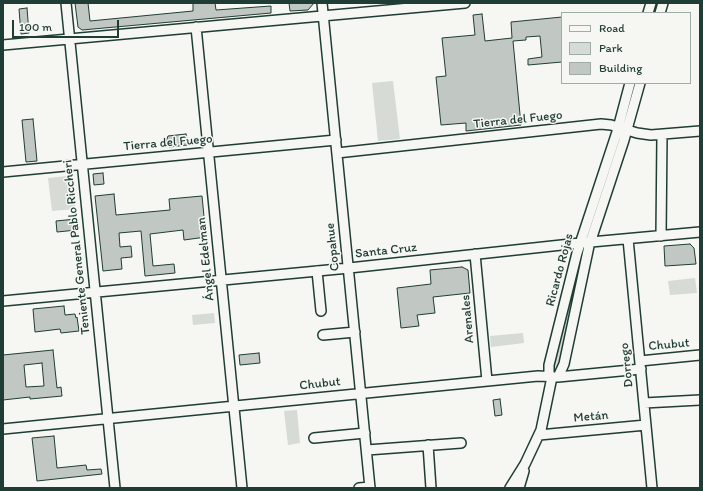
<!DOCTYPE html>
<meta charset="utf-8">
<style>
body{margin:0}
#map{position:relative;width:703px;height:491px;overflow:hidden;background:#f6f6f2;font-family:Itim,sans-serif}
canvas{display:block}
.frame{position:absolute;inset:0;border:4px solid #1f3d34;pointer-events:none}
.legend{position:absolute;left:561px;top:12px;width:130px;height:72px;box-sizing:border-box;background:#f6f6f2;border:1px solid #a0aca6;margin:0;padding:5px 7px;list-style:none;font-size:12px;color:#1f3d34}
.legend li{display:flex;align-items:center;gap:8px;height:20px}
.legend b{width:20px;border:1px solid #a0aca6}
.scale{position:absolute;left:12px;top:20px;width:107px;height:18px;box-sizing:border-box;border:2px solid #1f3d34;border-top:0;padding-left:5px;font-size:12px;line-height:14px;white-space:nowrap;color:#1f3d34;-webkit-text-stroke:3px #f6f6f2;paint-order:stroke}
</style>
<div id="map">
<canvas width="703" height="491"></canvas>
<div class="frame"></div>
<ul class="legend">
<li><b style="height:5px;background:#f6f6f2"></b>Road</li>
<li><b style="height:11px;background:#d6dbd6"></b>Park</li>
<li><b style="height:11px;background:#c1c8c3"></b>Building</li>
</ul>
<div class="scale">100 m</div>
</div>
<script>
const context = document.querySelector('canvas').getContext('2d');
context.lineJoin = 'round';
function fillPath(path, color) {
  context.fillStyle = color;
  context.fill(path, 'evenodd');
}
function poly(rows) {
  const path = new Path2D();
  for (const r of rows) {
    path.moveTo(r[0], r[1]);
    for (let i = 2; i < r.length; i += 2) path.lineTo(r[i], r[i + 1]);
  }
  return path;
}
function strokePath(path, color, width, dash) {
  context.strokeStyle = color;
  context.lineWidth = width;
  context.lineCap = dash ? 'butt' : 'round';
  context.setLineDash(dash || []);
  context.stroke(path);
}
function drawText(font, color, halo, rows, align = 'center') {
  context.font = font + ' Itim,sans-serif';
  context.lineWidth = 3;
  context.setLineDash([]);
  context.textBaseline = 'middle';
  context.strokeStyle = halo;
  context.fillStyle = color;
  for (const [text, x, y, turn = 0] of rows) {
    context.save();
    context.translate(x, y);
    context.rotate((+turn || 0) * Math.PI / 180);
    context.textAlign = isNaN(turn) ? turn : align;
    if (halo) context.strokeText(text, 0, 0);
    context.fillText(text, 0, 0);
    context.restore();
  }
}
const green = poly([
 [393,81,400,139,378,141,372,83],
 [67,176,72,181,75,209,52,211,48,178],
 [580,256,583,257,559,367,556,369,553,368,553,365],
 [695,278,697,293,670,295,668,281],
 [214,313,215,323,193,325,192,315],
 [523,333,524,343,491,347,490,336],
 [297,410,300,443,288,445,284,411]
]);
const building = poly([
 [75,3,88,3,90,21,193,11,193,3,215,3,216,10,271,6,271,13,82,30,78,27,75,3],
 [289,3,314,3,308,10,290,11,289,3],
 [27,8,29,33,21,34,19,9,27,8],
 [482,14,485,41,512,38,511,22,562,17,562,62,528,65,528,59,542,57,540,36,526,37,526,40,513,41,521,125,466,131,466,123,441,125,436,77,446,76,442,38,475,35,473,15,482,14],
 [33,119,37,161,26,162,22,120,33,119],
 [186,134,188,144,187,145,169,147,167,145,166,142,168,136,186,134],
 [103,173,104,184,94,185,93,174,103,173],
 [114,194,116,215,170,210,169,199,202,196,206,237,184,240,183,230,150,234,153,266,174,264,175,273,145,276,141,231,119,233,120,247,131,246,132,257,121,258,122,269,103,271,95,196,114,194],
 [76,219,77,230,57,232,56,221,76,219],
 [690,244,694,248,696,264,665,266,664,246,690,244],
 [462,267,468,270,470,293,433,297,435,313,417,315,419,326,401,328,397,288,431,284,430,270,462,267],
 [64,306,65,315,75,314,76,318,77,317,79,331,61,333,60,329,35,332,33,309,64,306],
 [53,350,57,388,61,387,62,396,30,399,30,397,3,400,3,355,53,350],
 [42,363,44,386,26,387,24,365,42,363],
 [259,353,260,363,240,365,239,355,259,353],
 [500,399,502,415,495,416,493,400,500,399],
 [54,436,57,468,86,465,87,470,101,469,102,474,37,481,32,438,54,436]
]);
const minor = poly([
 [66,3,115,488],
 [322,3,370,488],
 [648,13,651,3],
 [660,13,663,3],
 [196,27,242,488],
 [3,45,465,3],
 [337,153,601,124,611,125,637,133,651,135,700,131],
 [3,172,336,140],
 [661,236,662,135],
 [628,239,652,488],
 [475,254,487,381],
 [317,271,321,311],
 [3,301,349,268,580,243,700,232],
 [323,335,355,332],
 [640,361,700,355],
 [558,377,564,364,589,246,624,140,640,83],
 [644,403,700,400],
 [3,429,538,376,558,377,641,369],
 [539,435,646,425],
 [314,438,365,433],
 [428,445,431,488],
 [367,450,461,443],
 [359,488,370,487],
 [510,488,525,464,541,430,552,377,549,374,549,365,577,253,617,132,630,83],
 [519,488,524,471]
]);
const streetNames = [
 ["Tierra del Fuego",518,120,-6],
 ["Tierra del Fuego",168,143,-5],
 ["Teniente General Pablo Riccheri",77,247,-96],
 ["Copahue",333,247,-96],
 ["Santa Cruz",386,251,-6],
 ["Ángel Edelman",206,259,-96],
 ["Ricardo Rojas",560,270,-75],
 ["Arenales",468,319,-95],
 ["Chubut",669,345,-5],
 ["Dorrego",627,365,-96],
 ["Chubut",320,384,-6],
 ["Metán",591,417,-5]
];
fillPath(green, '#d6dbd6');
fillPath(building, '#c1c8c3');
strokePath(building, '#1f3d34', 1);
strokePath(minor, '#1f3d34', 12);
strokePath(minor, '#f6f6f2', 9);
drawText('13px', '#1f3d34', '#f6f6f2', streetNames);
</script>
